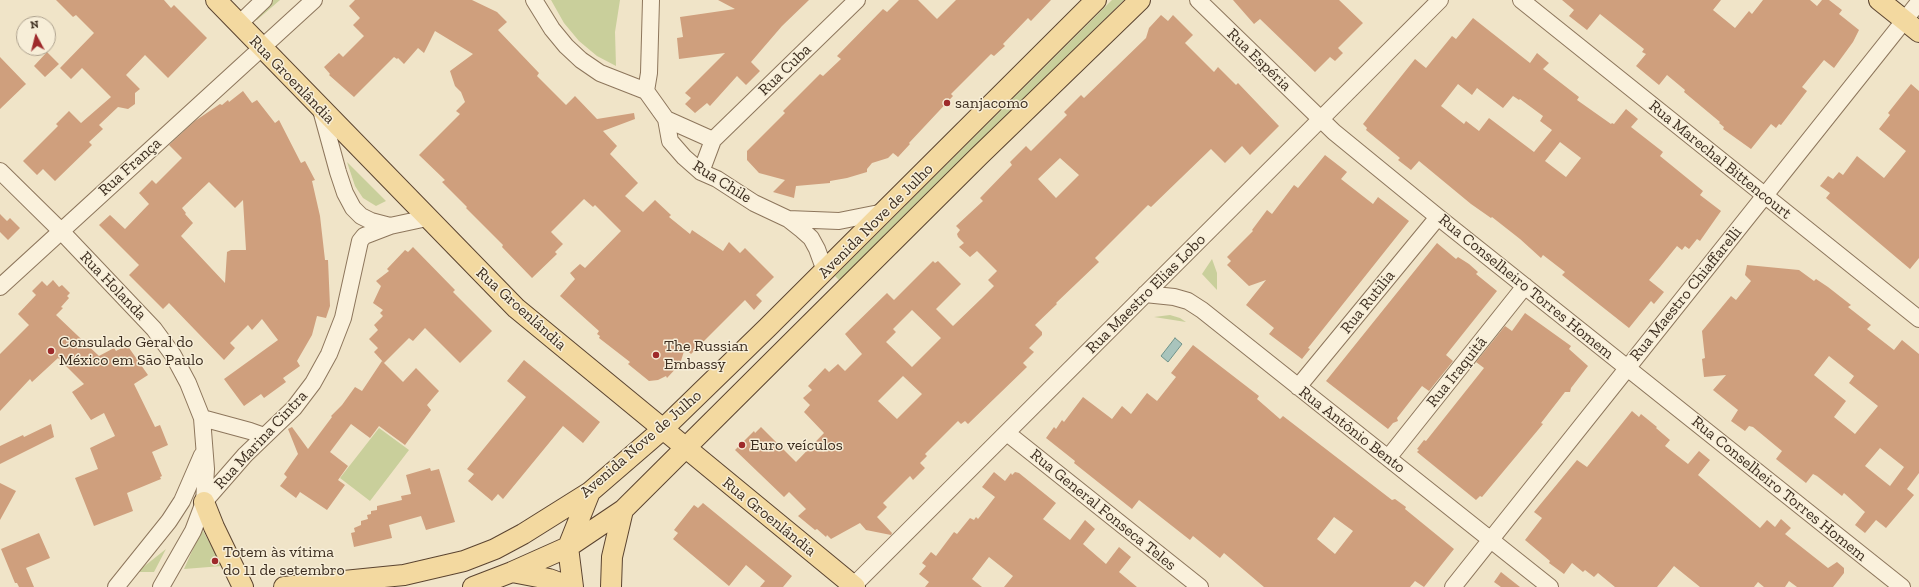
<!DOCTYPE html>
<meta charset="utf-8">
<style>
body{margin:0}
#map{position:relative;width:1919px;height:587px;overflow:hidden;background:#f0e4c8;font-family:"Zilla Slab",serif}
canvas{display:block}
.north{position:absolute;left:16px;top:16px;width:40px;height:40px;box-sizing:border-box;background:#f7eed8;border:1px solid #ada18e;border-radius:50%;rotate:353deg;font-size:11px;font-weight:700;line-height:16px;text-align:center;color:#3d2e20}
.north::after{content:'';display:block;margin:auto;width:14px;height:18px;background:#9e2a2b;clip-path:polygon(50% 0,100% 100%,50% 72%,0 100%)}
</style>
<div id="map">
<canvas width="1919" height="587"></canvas>
<div class="north">N</div>
</div>
<script>
const context = document.querySelector('canvas').getContext('2d');
context.lineJoin = 'round';
function fillPath(path, color) {
  context.fillStyle = color;
  context.fill(path, 'evenodd');
}
function poly(rows) {
  const path = new Path2D();
  for (const r of rows) {
    path.moveTo(r[0], r[1]);
    for (let i = 2; i < r.length; i += 2) path.lineTo(r[i], r[i + 1]);
  }
  return path;
}
function strokePath(path, color, width, dash) {
  context.strokeStyle = color;
  context.lineWidth = width;
  context.lineCap = dash ? 'butt' : 'round';
  context.setLineDash(dash || []);
  context.stroke(path);
}
function drawText(font, color, halo, rows, align = 'center') {
  context.font = font + ' "Zilla Slab",serif';
  context.lineWidth = 3;
  context.setLineDash([]);
  context.textBaseline = 'middle';
  context.strokeStyle = halo;
  context.fillStyle = color;
  for (const [text, x, y, turn = 0] of rows) {
    context.save();
    context.translate(x, y);
    context.rotate((+turn || 0) * Math.PI / 180);
    context.textAlign = isNaN(turn) ? turn : align;
    if (halo) context.strokeText(text, 0, 0);
    context.fillText(text, 0, 0);
    context.restore();
  }
}
const green = poly([
 [273,0,280,0,257,20,254,20,254,17],
 [551,0,620,0,615,32,616,66,597,56,579,41,564,23],
 [1112,0,1124,0,840,281,835,276],
 [347,162,386,201,376,206,363,198,355,186],
 [1212,259,1217,273,1217,290,1202,274],
 [1170,315,1180,318,1186,322,1154,317],
 [379,428,409,450,370,501,340,478],
 [202,529,222,566,184,569],
 [166,549,154,572,137,572]
]);
const water = poly([
 [1175,338,1182,344,1168,362,1161,356,1175,338]
]);
const building = poly([
 [56,0,164,0,171,8,174,5,207,38,168,78,145,55,126,75,140,89,135,93,135,104,128,109,118,107,99,125,103,129,89,142,92,145,55,181,43,169,37,175,23,161,58,126,56,124,69,111,81,123,111,97,82,68,71,79,60,68,94,33,76,15,73,17],
 [355,0,472,0,497,12,507,22,498,30,539,73,537,76,566,105,575,96,597,119,634,113,635,119,603,131,617,146,610,154,638,183,625,196,643,212,655,200,671,215,669,217,690,234,692,230,723,251,729,242,740,253,745,248,774,277,756,295,762,301,754,310,745,300,691,354,685,348,680,364,667,378,666,376,658,380,649,381,628,364,630,362,599,338,600,336,597,334,599,331,560,296,575,279,570,273,580,264,585,268,621,231,595,205,593,207,584,199,551,232,563,244,555,252,557,254,532,278,502,247,503,245,466,208,467,207,442,182,445,180,419,155,460,114,456,111,465,102,461,92,455,86,450,71,473,54,435,31,424,53,418,48,404,64,398,58,397,59,394,57,354,97,329,75,330,74,324,67,339,53,343,57,364,36,353,25,360,18,349,6],
 [718,0,809,0,782,26,751,62,760,71,746,85,737,76,710,106,707,103,695,113,685,104,691,98,685,93,725,53,679,59,677,38,683,37,680,17,735,9],
 [899,0,918,0,937,19,956,0,1051,0,1031,21,1028,18,1003,44,1005,46,994,56,991,54,951,94,953,96,909,143,910,144,898,157,893,153,888,158,872,163,867,169,867,172,847,178,830,181,830,183,796,186,794,198,773,192,785,180,759,173,747,160,747,151,785,113,783,111,820,74,823,76,841,59,837,56,883,9,887,12],
 [1233,0,1339,0,1363,23,1338,48,1343,53,1335,61,1330,57,1315,72,1260,19,1254,24],
 [1562,0,1721,0,1713,10,1735,28,1749,11,1752,14,1763,0,1810,0,1817,6,1822,0,1829,0,1842,10,1839,14,1859,30,1853,42,1834,68,1824,60,1802,87,1807,91,1781,125,1779,124,1776,128,1771,124,1751,149,1723,129,1724,127,1719,123,1720,122,1684,92,1685,90,1667,75,1659,85,1636,66,1646,54,1642,52,1644,49,1600,14,1587,30,1569,16,1574,10],
 [1161,15,1168,21,1173,15,1193,35,1185,43,1214,72,1218,67,1236,85,1238,83,1279,126,1250,155,1242,146,1225,163,1211,149,1151,207,1148,205,1095,258,1099,262,1056,303,1057,304,1035,325,1042,332,1042,335,1029,348,1034,352,1023,363,1027,367,968,424,965,421,961,424,958,421,925,454,927,456,920,463,925,468,913,480,910,476,883,503,887,507,877,517,892,533,891,535,866,530,860,523,831,539,827,535,826,537,817,529,815,530,798,516,806,509,789,492,784,497,735,450,754,431,755,433,761,427,796,462,824,433,804,412,810,405,803,398,812,390,808,386,825,368,829,372,838,364,845,371,862,354,845,334,887,293,894,300,933,261,935,263,938,261,961,284,936,309,953,326,981,299,994,286,988,280,997,271,977,251,970,257,959,247,964,243,958,237,957,234,960,230,956,226,983,201,980,198,1012,165,1010,162,1026,146,1031,151,1067,115,1064,112,1081,95,1084,98,1146,38,1149,28],
 [1060,158,1079,175,1056,198,1038,179],
 [912,310,941,338,912,367,886,342,896,332,893,329],
 [903,376,922,394,897,419,878,401],
 [1473,18,1530,63,1537,53,1549,63,1543,69,1579,97,1577,100,1611,124,1612,123,1614,124,1626,109,1638,119,1631,127,1663,152,1660,156,1703,191,1700,195,1721,211,1700,241,1697,239,1689,249,1685,246,1682,250,1677,246,1660,267,1649,280,1664,292,1654,304,1651,301,1629,328,1562,275,1565,272,1543,255,1541,258,1520,239,1492,217,1491,218,1471,204,1419,161,1411,170,1398,160,1400,158,1366,130,1367,128,1363,124,1415,59,1426,68,1452,36,1456,39],
 [1458,84,1472,95,1477,88,1503,108,1513,96,1519,100,1520,99,1543,116,1540,121,1552,130,1534,152,1489,118,1479,131,1466,121,1464,124,1441,106],
 [1560,142,1581,158,1566,177,1545,161],
 [47,52,59,64,45,77,34,66],
 [0,57,26,84,0,109],
 [1911,84,1919,91,1919,258,1910,269,1826,198,1830,193,1820,186,1828,176,1833,179,1839,172,1843,175,1857,156,1884,178,1906,151,1879,129,1890,115,1888,113],
 [243,91,252,103,257,100,275,123,279,120,301,163,305,161,315,180,312,181,320,216,325,260,328,260,330,306,326,318,317,316,312,335,297,361,300,366,283,378,286,382,264,398,261,394,244,406,224,379,278,340,262,319,252,330,248,325,230,343,235,348,224,360,169,303,163,309,129,275,139,265,99,225,110,215,125,229,149,204,139,193,152,180,156,184,182,158,169,145,195,121,220,104,222,105,228,100,229,102],
 [209,182,235,208,243,200,246,250,231,250,227,252,225,283,181,236,193,223,185,214,186,213,182,208],
 [1325,155,1347,172,1341,179,1373,204,1378,197,1409,221,1308,348,1310,349,1302,359,1269,334,1274,328,1246,305,1266,280,1249,286,1227,265,1231,261,1227,257,1253,231,1252,230,1267,210,1272,214,1294,185,1298,188],
 [0,214,7,221,10,218,20,228,8,240,0,232],
 [1437,243,1456,259,1458,257,1469,264,1478,272,1476,274,1497,291,1446,355,1453,361,1429,391,1422,386,1397,418,1398,421,1393,423,1388,429,1326,381],
 [413,247,455,290,453,292,492,331,460,363,425,328,413,341,409,338,384,363,374,352,378,348,369,339,378,330,374,325,383,316,380,313,383,310,373,303,381,286,376,281,389,271,387,269,405,250,408,252],
 [1747,265,1799,270,1814,281,1816,279,1828,287,1851,305,1848,307,1871,325,1867,329,1894,350,1902,340,1919,354,1919,473,1907,489,1914,495,1886,528,1876,520,1865,533,1855,525,1865,512,1844,493,1842,496,1817,476,1813,474,1806,483,1776,459,1782,451,1753,427,1749,426,1745,431,1731,421,1738,410,1713,390,1726,375,1704,377,1702,359,1705,358,1702,331,1731,296,1736,300,1751,281,1745,275],
 [1829,356,1854,376,1849,383,1878,406,1855,434,1834,417,1846,401,1814,375],
 [1880,448,1904,467,1890,486,1865,466],
 [53,280,59,287,62,285,70,293,67,296,69,298,61,307,63,308,56,315,99,356,114,348,116,351,127,345,148,375,134,384,155,427,160,425,168,445,152,452,162,476,160,477,161,479,127,493,133,511,94,526,75,478,98,469,90,448,115,436,104,413,91,420,72,392,84,384,58,358,32,382,30,379,0,411,0,354,29,325,18,314,36,295,32,291,42,281,47,286],
 [1525,313,1571,346,1569,349,1588,366,1571,388,1570,392,1565,392,1541,423,1543,424,1482,497,1480,496,1476,500,1417,452,1419,450,1417,449,1424,440,1426,441,1484,368,1476,362,1505,326,1512,331],
 [1193,345,1259,396,1257,399,1280,419,1283,416,1392,500,1395,499,1406,507,1405,509,1454,549,1424,587,1415,581,1410,587,1264,587,1224,553,1220,558,1193,536,1190,540,1139,500,1132,509,1074,463,1075,461,1046,438,1054,427,1056,429,1062,420,1064,422,1083,397,1112,419,1122,406,1131,414,1147,393,1157,401,1176,377,1171,373],
 [1334,517,1353,531,1335,554,1317,539],
 [524,360,600,422,583,443,563,426,503,499,498,494,492,501,468,481,474,474,467,469,526,397,507,381],
 [382,361,403,382,416,368,439,391,427,405,431,410,405,445,379,426,370,438,351,424,330,452,348,466,338,480,345,485,327,510,300,492,296,498,280,486,287,477,284,474,298,454,288,429,292,427,308,449,332,417,331,416,342,405,355,387,362,391],
 [1632,411,1639,417,1641,414,1657,427,1656,428,1670,440,1665,446,1688,464,1699,451,1710,460,1698,475,1760,528,1767,520,1775,527,1781,519,1791,528,1785,534,1828,568,1837,562,1844,568,1844,573,1833,587,1797,587,1789,581,1785,587,1764,587,1758,582,1754,587,1700,587,1674,566,1657,587,1615,587,1598,573,1594,577,1585,570,1583,572,1572,563,1564,574,1549,563,1550,561,1525,540,1542,518,1534,512,1577,460,1587,467],
 [51,424,54,437,0,464,0,446,23,435,24,437],
 [430,468,431,471,439,469,455,522,426,530,421,516,389,525,392,538,354,547,351,533,355,532,354,528,361,525,361,521,368,519,367,515,371,514,371,511,377,510,377,506,402,500,401,496,411,494,406,475],
 [994,472,1005,481,1011,473,1012,475,1015,472,1019,473,1056,503,1043,519,1070,540,1085,520,1095,529,1083,544,1106,564,1119,547,1131,557,1119,572,1137,587,1004,587,1013,576,989,557,972,579,982,587,925,587,929,582,919,574,926,566,922,563,931,552,936,556,954,532,957,534,970,518,974,520,976,517,978,519,995,497,982,487],
 [0,483,16,491,0,520],
 [703,503,792,576,783,587,760,587,765,581,746,565,729,586,673,539,678,533,674,530,694,505,698,508],
 [39,533,50,558,26,568,34,587,19,587,17,583,15,583,1,549],
 [1501,572,1520,587,1501,587,1494,582]
]);
const minor = poly([
 [534,0,552,29,566,46,581,60,600,73,646,91],
 [1198,0,1334,132,1438,217,1902,587],
 [1521,0,1919,319],
 [239,24,264,0],
 [646,91,666,119,670,141,684,157,701,172,717,179,754,203,788,219,802,230,811,238,817,249,825,271],
 [646,91,649,73,651,0],
 [321,110,338,172,345,193,353,208,361,216,371,221,390,226],
 [666,119,713,140],
 [0,171,60,230,154,329,173,355,188,383,202,418,206,469,204,502,193,531,161,587],
 [701,172,713,140,857,0],
 [788,219,839,221,884,212],
 [0,287,314,0],
 [1145,294,1174,297,1188,301,1202,310,1550,587],
 [1298,387,1438,217],
 [202,418,250,431,264,436],
 [1007,433,1200,587],
 [1388,458,1525,286],
 [204,502,245,455,294,408,313,383,329,354,343,318,360,241,364,236,390,226,427,218],
 [116,587,169,521,182,501,202,455],
 [852,587,1440,0],
 [1453,587,1919,2]
]);
const major = poly([
 [216,0,516,308,855,587],
 [1879,0,1919,32],
 [204,502,214,527,243,587],
 [512,572,549,579,571,587],
 [284,587,404,575,464,561,495,549,523,534,590,492,663,429,767,328,1096,0],
 [473,587,512,572,568,547,623,510,979,156,1140,0],
 [573,587,568,547,590,492],
 [611,587,612,557,623,510]
]);
const markers = [
 [947,103,4,"#9e2a2b"],
 [51,351,4,"#9e2a2b"],
 [656,355,4,"#9e2a2b"],
 [742,445,4,"#9e2a2b"],
 [215,561,4,"#9e2a2b"]
];
const streetNames = [
 ["Rua Espéria",1259,60,44],
 ["Rua Cuba",785,70,-44],
 ["Rua Groenlândia",292,80,46],
 ["Rua Marechal Bittencourt",1720,160,39],
 ["Rua França",130,167,-42],
 ["Rua Chile",722,182,32],
 ["Avenida Nove de Julho",876,221,-45],
 ["Rua Holanda",113,286,46],
 ["Rua Conselheiro Torres Homem",1526,287,39],
 ["Rua Maestro Elias Lobo",1146,294,-45],
 ["Rua Maestro Chiaffarelli",1686,294,-51],
 ["Rua Rutilia",1368,302,-51],
 ["Rua Groenlândia",521,309,42],
 ["Rua Iraquitã",1457,372,-51],
 ["Rua Antônio Bento",1352,430,38],
 ["Rua Marina Cintra",261,440,-47],
 ["Avenida Nove de Julho",641,444,-41],
 ["Rua Conselheiro Torres Homem",1779,489,39],
 ["Rua General Fonseca Teles",1103,510,39],
 ["Rua Groenlândia",769,517,39]
];
const poiNames = [
 ["sanjacomo",955,103],
 ["Consulado Geral do",59,342],
 ["México em São Paulo",59,360],
 ["The Russian",664,346],
 ["Embassy",664,364],
 ["Euro veículos",750,445],
 ["Totem às vítima",223,552],
 ["do 11 de setembro",223,570]
];
fillPath(green, '#c9cf9b');
fillPath(water, '#a9c4bc');
strokePath(water, '#6f938a', 1);
fillPath(building, '#cf9f7d');
strokePath(minor, '#8d765c', 18);
strokePath(major, '#5b4430', 22);
strokePath(minor, '#faf1dc', 16);
strokePath(major, '#f3d9a0', 20);
for (const [x, y, r, color] of markers) {
  const dot = new Path2D();
  dot.arc(x, y, r, 0, 2 * Math.PI);
  context.fillStyle = color;
  context.fill(dot);
  strokePath(dot, '#f7eed8', 1.5);
}
drawText('16px', '#3d2e20', '#f7eed8', streetNames);
drawText('16px', '#3d2e20', '#f7eed8', poiNames, 'left');
</script>
